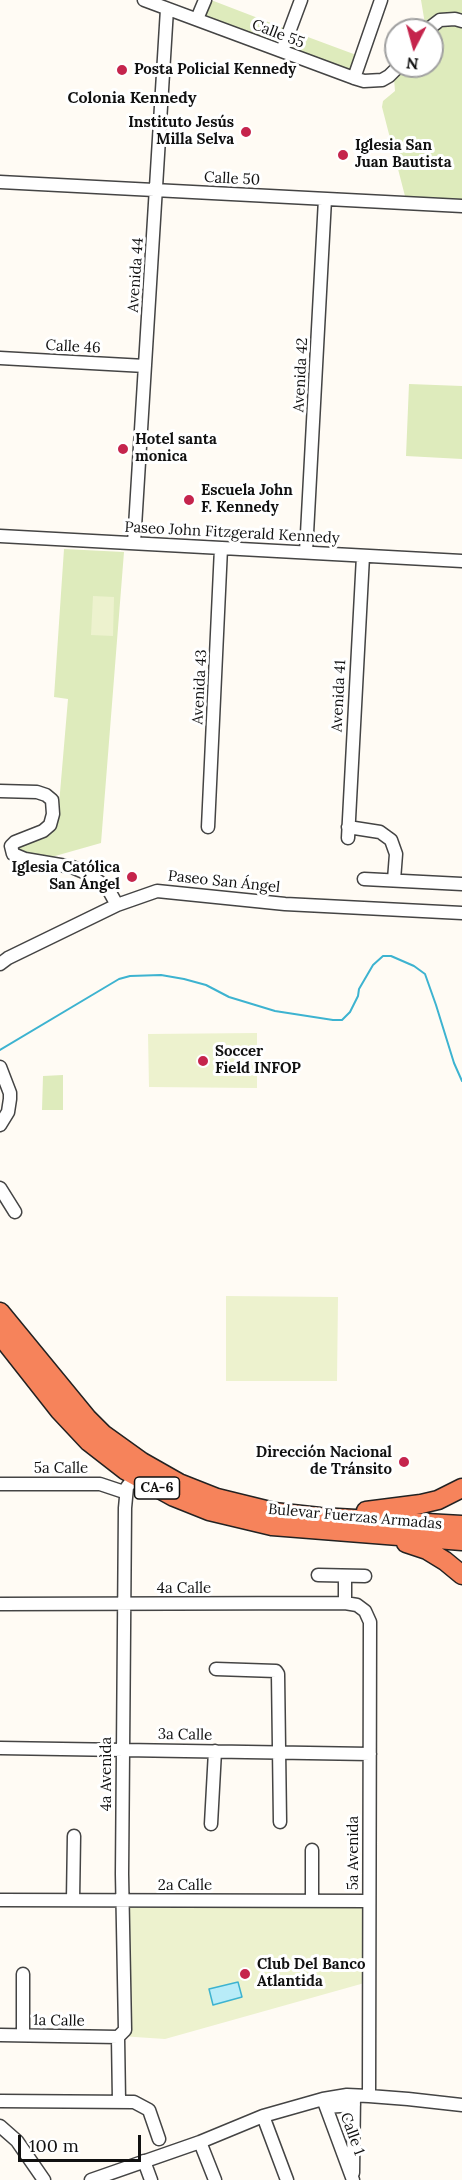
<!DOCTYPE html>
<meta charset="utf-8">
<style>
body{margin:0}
#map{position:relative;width:462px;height:2180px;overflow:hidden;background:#fffbf4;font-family:Lora,serif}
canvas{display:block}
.north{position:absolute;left:384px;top:18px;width:60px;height:60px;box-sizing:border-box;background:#fff;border:2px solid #a0a0a0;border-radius:50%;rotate:186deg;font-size:16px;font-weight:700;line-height:24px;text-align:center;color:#111}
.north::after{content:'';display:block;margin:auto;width:21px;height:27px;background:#c5244c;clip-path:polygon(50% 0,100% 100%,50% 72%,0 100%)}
.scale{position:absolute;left:18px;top:2135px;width:123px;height:27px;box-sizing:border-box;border:3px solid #111;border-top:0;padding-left:8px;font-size:18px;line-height:21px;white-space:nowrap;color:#111;-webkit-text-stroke:4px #fff;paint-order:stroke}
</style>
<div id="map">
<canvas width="462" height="2180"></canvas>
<div class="north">N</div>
<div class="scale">100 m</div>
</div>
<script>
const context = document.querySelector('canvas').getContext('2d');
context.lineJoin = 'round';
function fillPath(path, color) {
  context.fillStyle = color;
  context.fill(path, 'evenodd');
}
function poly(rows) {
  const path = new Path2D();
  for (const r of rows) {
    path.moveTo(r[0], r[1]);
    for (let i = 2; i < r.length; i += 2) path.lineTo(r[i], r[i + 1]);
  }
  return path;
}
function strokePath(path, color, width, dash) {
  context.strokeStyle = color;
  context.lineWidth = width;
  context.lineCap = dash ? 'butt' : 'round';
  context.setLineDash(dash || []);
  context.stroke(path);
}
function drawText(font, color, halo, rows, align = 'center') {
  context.font = font + ' Lora,serif';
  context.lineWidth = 6;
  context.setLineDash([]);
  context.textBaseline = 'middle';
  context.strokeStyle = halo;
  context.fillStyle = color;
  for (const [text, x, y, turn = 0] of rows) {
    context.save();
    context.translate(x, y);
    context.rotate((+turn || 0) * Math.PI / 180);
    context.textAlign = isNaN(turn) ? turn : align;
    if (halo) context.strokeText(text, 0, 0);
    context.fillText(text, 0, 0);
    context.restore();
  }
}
const green = poly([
 [211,0,284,28,277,46,200,16],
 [421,0,462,0,462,14,438,14,425,24],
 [444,23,462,26,462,200,406,200,382,107,383,101,395,91,394,79,405,66,432,66,432,30],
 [289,30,359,56,351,75,282,48],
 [409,384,462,386,462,459,406,456],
 [64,549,124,552,101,843,48,858,33,858,21,852,18,848,19,846,43,839,50,835,55,827,58,816,68,699,54,697],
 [63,1075,63,1110,42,1110,43,1076]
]);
const pitch = poly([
 [93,596,114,597,113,636,91,635],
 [257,1033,257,1088,149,1087,148,1034],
 [226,1296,338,1297,337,1381,226,1381],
 [123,1903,369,1903,368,1982,165,2039,120,2036]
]);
const water = poly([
 [238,1982,242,1997,213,2005,209,1989,238,1982]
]);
const stream = poly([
 [0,1050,119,979,130,976,161,975,184,979,206,985,229,997,275,1011,333,1020,342,1020,350,1012,358,996,359,989,373,965,383,956,391,956,414,966,425,974,436,1005,454,1063,462,1081]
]);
const minor = poly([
 [144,0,354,78,364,81,382,80,389,76,399,66],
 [197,19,205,0],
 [427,30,440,20,455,19,462,21],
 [282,51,301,0],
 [354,78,381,0],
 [0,182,462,206],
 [0,358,145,366],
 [0,536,462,561],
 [134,543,167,9],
 [306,552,325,199],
 [0,791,37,792,46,795,52,800,53,814,50,825,43,831,15,842,11,846,13,854,25,859,72,867,86,873,107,887,117,905],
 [208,827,221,548],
 [348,827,380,832,391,840,396,854,394,880],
 [348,838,363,556],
 [364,879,462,884],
 [0,964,8,958,117,905,157,891,285,904,462,913],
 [0,1067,10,1093,10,1099,8,1112,0,1125],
 [0,1188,15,1212],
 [0,1484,100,1484,121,1491],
 [318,1575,365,1576],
 [345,1603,345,1576],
 [0,1604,345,1603,357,1605,365,1611,370,1622,369,2096],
 [216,1669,276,1671,278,1674,280,1822],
 [0,1748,370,1754],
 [211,1824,215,1751],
 [0,1900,369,1901],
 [73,1900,74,1836],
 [312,1901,312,1850],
 [23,1974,23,2035],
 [0,2035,118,2037],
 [118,2037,125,2030,122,1874,125,1508,127,1487,130,1483,135,1482,146,1484],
 [118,2037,119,2101],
 [323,2099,353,2180],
 [0,2101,134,2102,149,2110,159,2139],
 [326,2107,354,2105],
 [263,2116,287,2180],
 [0,2126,17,2141,44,2180],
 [200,2142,215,2180],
 [144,2161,151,2180],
 [353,2173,354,2096],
 [91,2180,200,2142,263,2116,323,2099,347,2095,369,2096,408,2099,462,2105]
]);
const highway = poly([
 [0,1312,87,1418,103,1434,142,1462,179,1483,217,1498,274,1512,320,1517,462,1525],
 [0,1335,59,1410,89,1442,125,1470,174,1497,209,1511,272,1526,462,1541],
 [366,1511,421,1504,438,1500,462,1488],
 [406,1543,427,1550,445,1561,462,1575]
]);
const markers = [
 [122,70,6,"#c5244c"],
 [246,132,6,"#c5244c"],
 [343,155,6,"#c5244c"],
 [123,449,6,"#c5244c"],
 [189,500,6,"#c5244c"],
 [132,877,6,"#c5244c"],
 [203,1061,6,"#c5244c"],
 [404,1462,6,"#c5244c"],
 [245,1974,6,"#c5244c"]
];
const shields = [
 [157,1488,45]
];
const shieldNames = [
 ["CA-6",157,1488]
];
const streetNames = [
 ["Calle 55",278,34,21],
 ["Calle 50",232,179,3],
 ["Avenida 44",136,275,-86],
 ["Calle 46",73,347,3],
 ["Avenida 42",301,375,-87],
 ["Paseo John Fitzgerald Kennedy",232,533,3],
 ["Avenida 43",200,687,-87],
 ["Avenida 41",339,696,-87],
 ["Paseo San Ángel",224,882,6],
 ["5a Calle",61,1469],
 ["Bulevar Fuerzas Armadas",355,1517,5],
 ["4a Calle",184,1589],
 ["3a Calle",185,1735,1],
 ["4a Avenida",107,1774,-90],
 ["5a Avenida",354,1853,-90],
 ["2a Calle",185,1886],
 ["1a Calle",59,2021,1],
 ["Calle 1",352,2134,70]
];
const poiNames = [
 ["Posta Policial Kennedy",134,70],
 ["Instituto Jesús",234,123,"right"],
 ["Milla Selva",234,140,"right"],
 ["Iglesia San",355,146],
 ["Juan Bautista",355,163],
 ["Hotel santa",135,440],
 ["monica",135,457],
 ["Escuela John",201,491],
 ["F. Kennedy",201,508],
 ["Iglesia Católica",120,868,"right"],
 ["San Ángel",120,885,"right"],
 ["Soccer",215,1052],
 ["Field INFOP",215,1069],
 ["Dirección Nacional",392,1453,"right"],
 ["de Tránsito",392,1470,"right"],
 ["Club Del Banco",257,1965],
 ["Atlantida",257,1982]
];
const neighbourhoodNames = [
 ["Colonia Kennedy",132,98]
];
fillPath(green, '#deebbc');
fillPath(pitch, '#edf2ce');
fillPath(water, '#b8ecf8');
strokePath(water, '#3db3d0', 1.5);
strokePath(stream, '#3db3d0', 2);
strokePath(minor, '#444', 15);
strokePath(highway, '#222', 21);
strokePath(minor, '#fff', 12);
strokePath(highway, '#f6835b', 18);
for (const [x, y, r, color] of markers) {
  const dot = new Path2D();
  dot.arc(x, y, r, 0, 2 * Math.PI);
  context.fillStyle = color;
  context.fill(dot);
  strokePath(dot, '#fff', 2);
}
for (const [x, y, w] of shields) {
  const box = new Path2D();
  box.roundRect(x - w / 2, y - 11, w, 22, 4.5);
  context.fillStyle = '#fff';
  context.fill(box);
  strokePath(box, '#111', 1.5);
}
drawText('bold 14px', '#111', null, shieldNames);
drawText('15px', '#111', '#fff', streetNames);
drawText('bold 15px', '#111', '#fff', poiNames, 'left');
drawText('bold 16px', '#111', '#fff', neighbourhoodNames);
</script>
